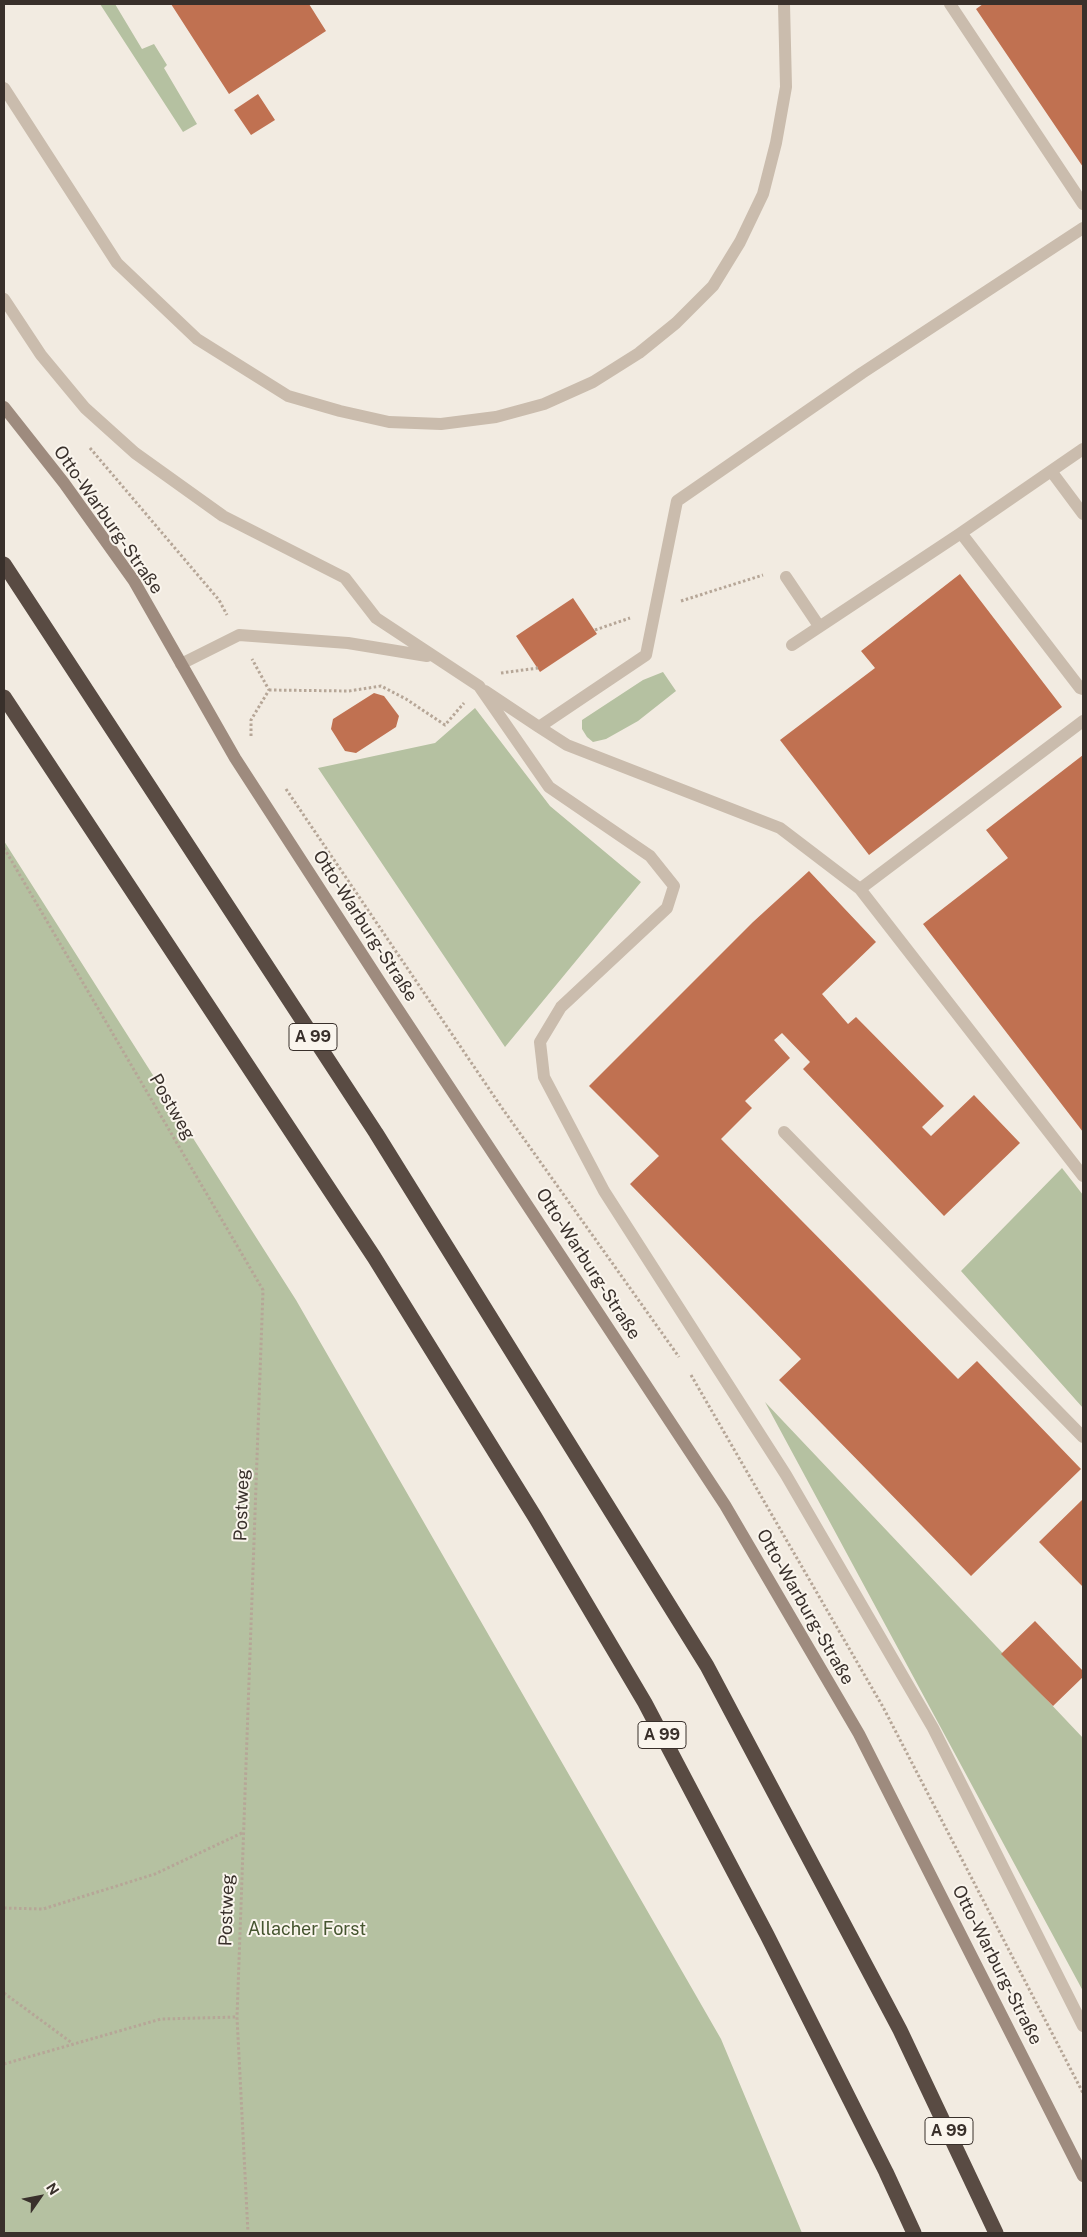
<!DOCTYPE html>
<meta charset="utf-8">
<style>
body{margin:0}
#map{position:relative;width:1087px;height:2237px;overflow:hidden;background:#f2ebe1;font-family:"Public Sans",sans-serif}
canvas{display:block}
.frame{position:absolute;inset:0;border:5px solid #39302b;pointer-events:none}
.north{position:absolute;left:15px;top:2172px;width:50px;height:50px;-webkit-text-stroke:4px #faf5ed;paint-order:stroke;rotate:57deg;font-size:14px;font-weight:700;line-height:20px;text-align:center;color:#39302b}
.north::after{content:'';display:block;margin:auto;width:18px;height:22px;background:#39302b;clip-path:polygon(50% 0,100% 100%,50% 72%,0 100%)}
</style>
<div id="map">
<canvas width="1087" height="2237"></canvas>
<div class="frame"></div>
<div class="north">N</div>
</div>
<script>
const context = document.querySelector('canvas').getContext('2d');
context.lineJoin = 'round';
function fillPath(path, color) {
  context.fillStyle = color;
  context.fill(path, 'evenodd');
}
function poly(rows) {
  const path = new Path2D();
  for (const r of rows) {
    path.moveTo(r[0], r[1]);
    for (let i = 2; i < r.length; i += 2) path.lineTo(r[i], r[i + 1]);
  }
  return path;
}
function strokePath(path, color, width, dash) {
  context.strokeStyle = color;
  context.lineWidth = width;
  context.lineCap = dash ? 'butt' : 'round';
  context.setLineDash(dash || []);
  context.stroke(path);
}
function drawText(font, color, halo, rows, align = 'center') {
  context.font = font + ' "Public Sans",sans-serif';
  context.lineWidth = 4;
  context.setLineDash([]);
  context.textBaseline = 'middle';
  context.strokeStyle = halo;
  context.fillStyle = color;
  for (const [text, x, y, turn = 0] of rows) {
    context.save();
    context.translate(x, y);
    context.rotate((+turn || 0) * Math.PI / 180);
    context.textAlign = isNaN(turn) ? turn : align;
    if (halo) context.strokeText(text, 0, 0);
    context.fillText(text, 0, 0);
    context.restore();
  }
}
const green = poly([
 [100,4,115,4,142,49,154,44,167,65,164,68,197,124,183,132],
 [663,672,676,691,638,721,606,739,593,742,587,737,582,729,582,720,643,680],
 [475,708,550,806,641,882,505,1047,318,768,435,743],
 [4,841,296,1300,721,2039,802,2233,4,2233],
 [1062,1168,1083,1195,1083,1408,961,1271],
 [765,1402,1083,1738,1083,1991]
]);
const building = poly([
 [171,4,309,4,326,31,229,94],
 [983,4,1083,4,1083,167,976,9],
 [258,94,275,120,251,135,234,110],
 [960,574,1062,707,869,855,780,740,875,668,861,651],
 [573,598,597,634,540,672,516,636],
 [374,693,384,696,399,716,396,727,356,753,345,751,331,729,333,719],
 [1083,755,1083,1132,923,924,1008,858,986,830],
 [809,871,876,942,822,994,848,1024,856,1017,944,1106,922,1127,931,1136,974,1095,1020,1143,944,1216,803,1069,810,1062,782,1033,774,1040,790,1058,745,1101,752,1108,721,1139,958,1379,977,1361,1081,1469,971,1576,779,1380,801,1359,630,1184,659,1156,589,1086,753,922],
 [1083,1499,1083,1587,1039,1542],
 [1035,1621,1083,1671,1083,1677,1053,1706,1001,1654]
]);
const path = poly([
 [90,448,219,600,227,615],
 [681,601,763,575],
 [595,630,630,618],
 [501,673,538,668],
 [269,690,349,691,381,686,406,699,445,725,464,703],
 [251,736,251,720,269,690,252,659],
 [286,789,502,1108,679,1357],
 [4,848,263,1290,237,2017,248,2233],
 [691,1375,883,1707,1083,2093],
 [4,1908,43,1909,155,1874,244,1832],
 [4,1993,72,2043],
 [4,2064,161,2019,237,2017]
]);
const lane = poly([
 [950,4,1083,204],
 [4,88,117,263,197,339,288,396,340,411,389,422,441,424,496,417,544,404,593,382,639,353,676,323,713,286,740,242,763,194,776,143,786,87,784,4],
 [4,299,41,355,85,408,135,453,223,516,345,578,376,618,479,686,549,787,650,856,674,886,667,908,561,1007,540,1042,544,1077,604,1191,786,1475,933,1728,1083,2026],
 [1083,449,1051,471,1083,514],
 [1051,471,961,533,1080,688,1083,689],
 [786,577,819,626],
 [792,645,961,533],
 [181,664,239,635,348,643,427,656],
 [485,691,539,727,646,655,677,501,862,373,1083,228],
 [539,727,567,745,780,828,860,889,1083,721],
 [860,889,1083,1176],
 [784,1132,1083,1437]
]);
const secondary = poly([
 [4,407,64,483,134,581,235,758,382,985,725,1505,859,1734,1083,2176]
]);
const highway = poly([
 [4,564,376,1133,707,1666,900,2030,996,2233],
 [4,697,374,1257,535,1517,645,1703,767,1935,886,2172,914,2233]
]);
const shields = [
 [313,1037,48],
 [662,1735,48],
 [949,2131,48]
];
const shieldNames = [
 ["A 99",313,1037],
 ["A 99",662,1735],
 ["A 99",949,2131]
];
const streetNames = [
 ["Otto-Warburg-Straße",108,520,55],
 ["Otto-Warburg-Straße",365,926,57],
 ["Postweg",172,1107,60],
 ["Otto-Warburg-Straße",588,1264,57],
 ["Postweg",242,1505,-88],
 ["Otto-Warburg-Straße",805,1607,60],
 ["Postweg",227,1910,-88],
 ["Otto-Warburg-Straße",997,1965,63]
];
const parkNames = [
 ["Allacher Forst",307,1929]
];
fillPath(green, '#b5c1a1');
fillPath(building, '#c07151');
strokePath(path, '#b6a697', 3, [2.5, 2.5]);
strokePath(lane, '#cabcad', 12);
strokePath(secondary, '#9e8b7e', 12);
strokePath(highway, '#594b43', 15);
for (const [x, y, w] of shields) {
  const box = new Path2D();
  box.roundRect(x - w / 2, y - 13.5, w, 27, 4);
  context.fillStyle = '#faf5ed';
  context.fill(box);
  strokePath(box, '#39302b', 1);
}
drawText('bold 16px', '#39302b', null, shieldNames);
drawText('18px', '#39302b', '#faf5ed', streetNames);
drawText('18px', '#465630', '#faf5ed', parkNames);
</script>
